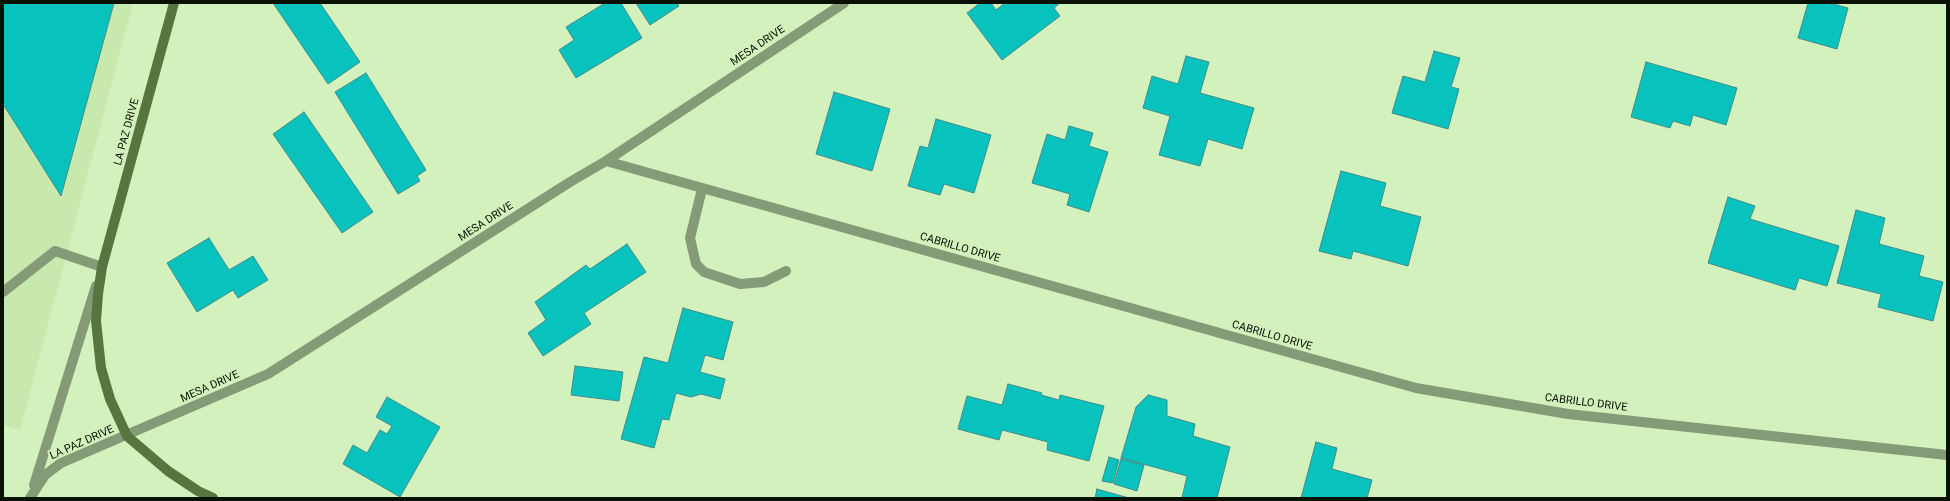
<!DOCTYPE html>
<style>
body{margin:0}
#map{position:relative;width:1950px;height:501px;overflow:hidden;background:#d3f1bd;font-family:Roboto,sans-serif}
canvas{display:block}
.frame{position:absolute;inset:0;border:4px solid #081102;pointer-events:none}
</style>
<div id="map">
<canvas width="1950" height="501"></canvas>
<div class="frame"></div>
</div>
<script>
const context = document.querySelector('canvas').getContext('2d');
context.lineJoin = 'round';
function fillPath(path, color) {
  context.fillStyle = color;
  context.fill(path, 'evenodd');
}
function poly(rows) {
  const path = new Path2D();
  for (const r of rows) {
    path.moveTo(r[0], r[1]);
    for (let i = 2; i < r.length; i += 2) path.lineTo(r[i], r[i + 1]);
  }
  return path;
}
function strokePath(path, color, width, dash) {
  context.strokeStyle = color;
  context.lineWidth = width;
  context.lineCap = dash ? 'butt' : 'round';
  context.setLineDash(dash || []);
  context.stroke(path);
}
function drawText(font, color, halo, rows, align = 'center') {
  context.font = font + ' Roboto,sans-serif';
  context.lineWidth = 4;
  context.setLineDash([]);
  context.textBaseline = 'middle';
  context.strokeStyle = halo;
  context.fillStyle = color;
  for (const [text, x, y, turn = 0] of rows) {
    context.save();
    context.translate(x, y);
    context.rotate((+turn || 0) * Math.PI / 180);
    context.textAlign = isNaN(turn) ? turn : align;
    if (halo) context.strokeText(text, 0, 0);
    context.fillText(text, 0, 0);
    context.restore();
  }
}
const built = poly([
 [3,3,133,3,20,430,3,425]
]);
const building = poly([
 [3,3,114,3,61,196,3,104,3,3],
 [273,3,320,3,360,62,328,84,273,3],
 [605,3,621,3,642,38,576,78,559,50,574,40,566,27,605,3],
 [636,3,677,3,679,6,650,25,636,3],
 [980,3,991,3,996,10,1005,3,1060,3,1054,8,1060,16,1002,60,967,13,980,3],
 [1808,3,1830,3,1848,8,1837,49,1798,38,1808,3],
 [1434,51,1460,58,1451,87,1459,89,1448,129,1392,113,1403,76,1425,82,1434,51],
 [1186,56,1209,62,1200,93,1254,108,1242,149,1208,139,1200,166,1159,155,1170,116,1143,108,1152,76,1178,84,1186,56],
 [1646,62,1737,88,1726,125,1693,115,1690,126,1673,121,1670,128,1631,117,1646,62],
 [366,73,426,170,417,176,420,181,398,194,335,92,366,73],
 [834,92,890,109,872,171,816,154,834,92],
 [304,112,373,212,342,233,273,134,304,112],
 [936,119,991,135,974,193,944,184,940,195,908,186,920,146,928,148,936,119],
 [1069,126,1093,133,1089,146,1108,152,1089,212,1067,205,1070,194,1032,183,1047,134,1065,140,1069,126],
 [1341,171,1386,183,1380,206,1421,217,1408,266,1353,251,1351,259,1319,251,1341,171],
 [1728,197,1755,206,1750,219,1839,246,1827,286,1799,278,1795,290,1708,263,1728,197],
 [1856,210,1885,218,1879,244,1924,256,1919,276,1943,282,1933,321,1878,307,1881,294,1837,283,1856,210],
 [209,238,229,270,253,256,268,280,238,298,233,290,197,312,167,263,209,238],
 [627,244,646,272,584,313,591,324,543,356,528,333,546,320,535,302,586,265,590,269,627,244],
 [683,308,733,322,723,360,705,355,700,372,725,379,720,399,701,394,691,397,676,393,669,420,662,419,654,448,621,439,644,357,668,363,683,308],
 [575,366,623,372,619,401,571,395,575,366],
 [1008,384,1042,393,1041,395,1059,400,1060,395,1104,406,1089,461,1047,450,1048,442,1002,430,999,440,958,429,967,396,1002,405,1008,384],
 [1148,395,1167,400,1167,416,1195,424,1193,436,1230,447,1217,498,1182,498,1187,476,1121,458,1136,407,1148,395],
 [387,397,440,427,400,497,343,464,353,445,367,453,380,430,387,434,392,426,376,417,387,397],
 [1316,442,1337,448,1332,469,1372,480,1367,498,1301,498,1316,442],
 [1109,457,1119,460,1113,483,1102,481,1109,457],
 [1121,459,1144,465,1137,491,1114,484,1121,459],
 [1097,489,1129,498,1095,498,1097,489]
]);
const service = poly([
 [702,189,690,238,696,264,704,272,740,284,764,282,786,271],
 [3,292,55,251,102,267]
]);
const minor = poly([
 [606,161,1416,388,1568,414,1947,455],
 [34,485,96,286],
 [30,498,45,475,61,463,268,374,570,182,606,161,844,3]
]);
const secondary = poly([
 [174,3,102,267,98,294,96,321,101,368,110,399,127,436,168,471,198,491,213,498]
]);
const streetNames = [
 ["MESA DRIVE",758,46,-34],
 ["LA PAZ DRIVE",127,132,-75],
 ["MESA DRIVE",486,222,-33],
 ["CABRILLO DRIVE",960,248,16],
 ["CABRILLO DRIVE",1272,336,16],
 ["MESA DRIVE",210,387,-24],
 ["CABRILLO DRIVE",1586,403,7],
 ["LA PAZ DRIVE",82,443,-24]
];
fillPath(built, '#c7e9ae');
fillPath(building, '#08c2be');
strokePath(building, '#408c8a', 1);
strokePath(service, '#859a76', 10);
strokePath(minor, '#859a76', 10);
strokePath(secondary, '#57753f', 10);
drawText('11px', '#081102', '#d3f1bd', streetNames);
</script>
